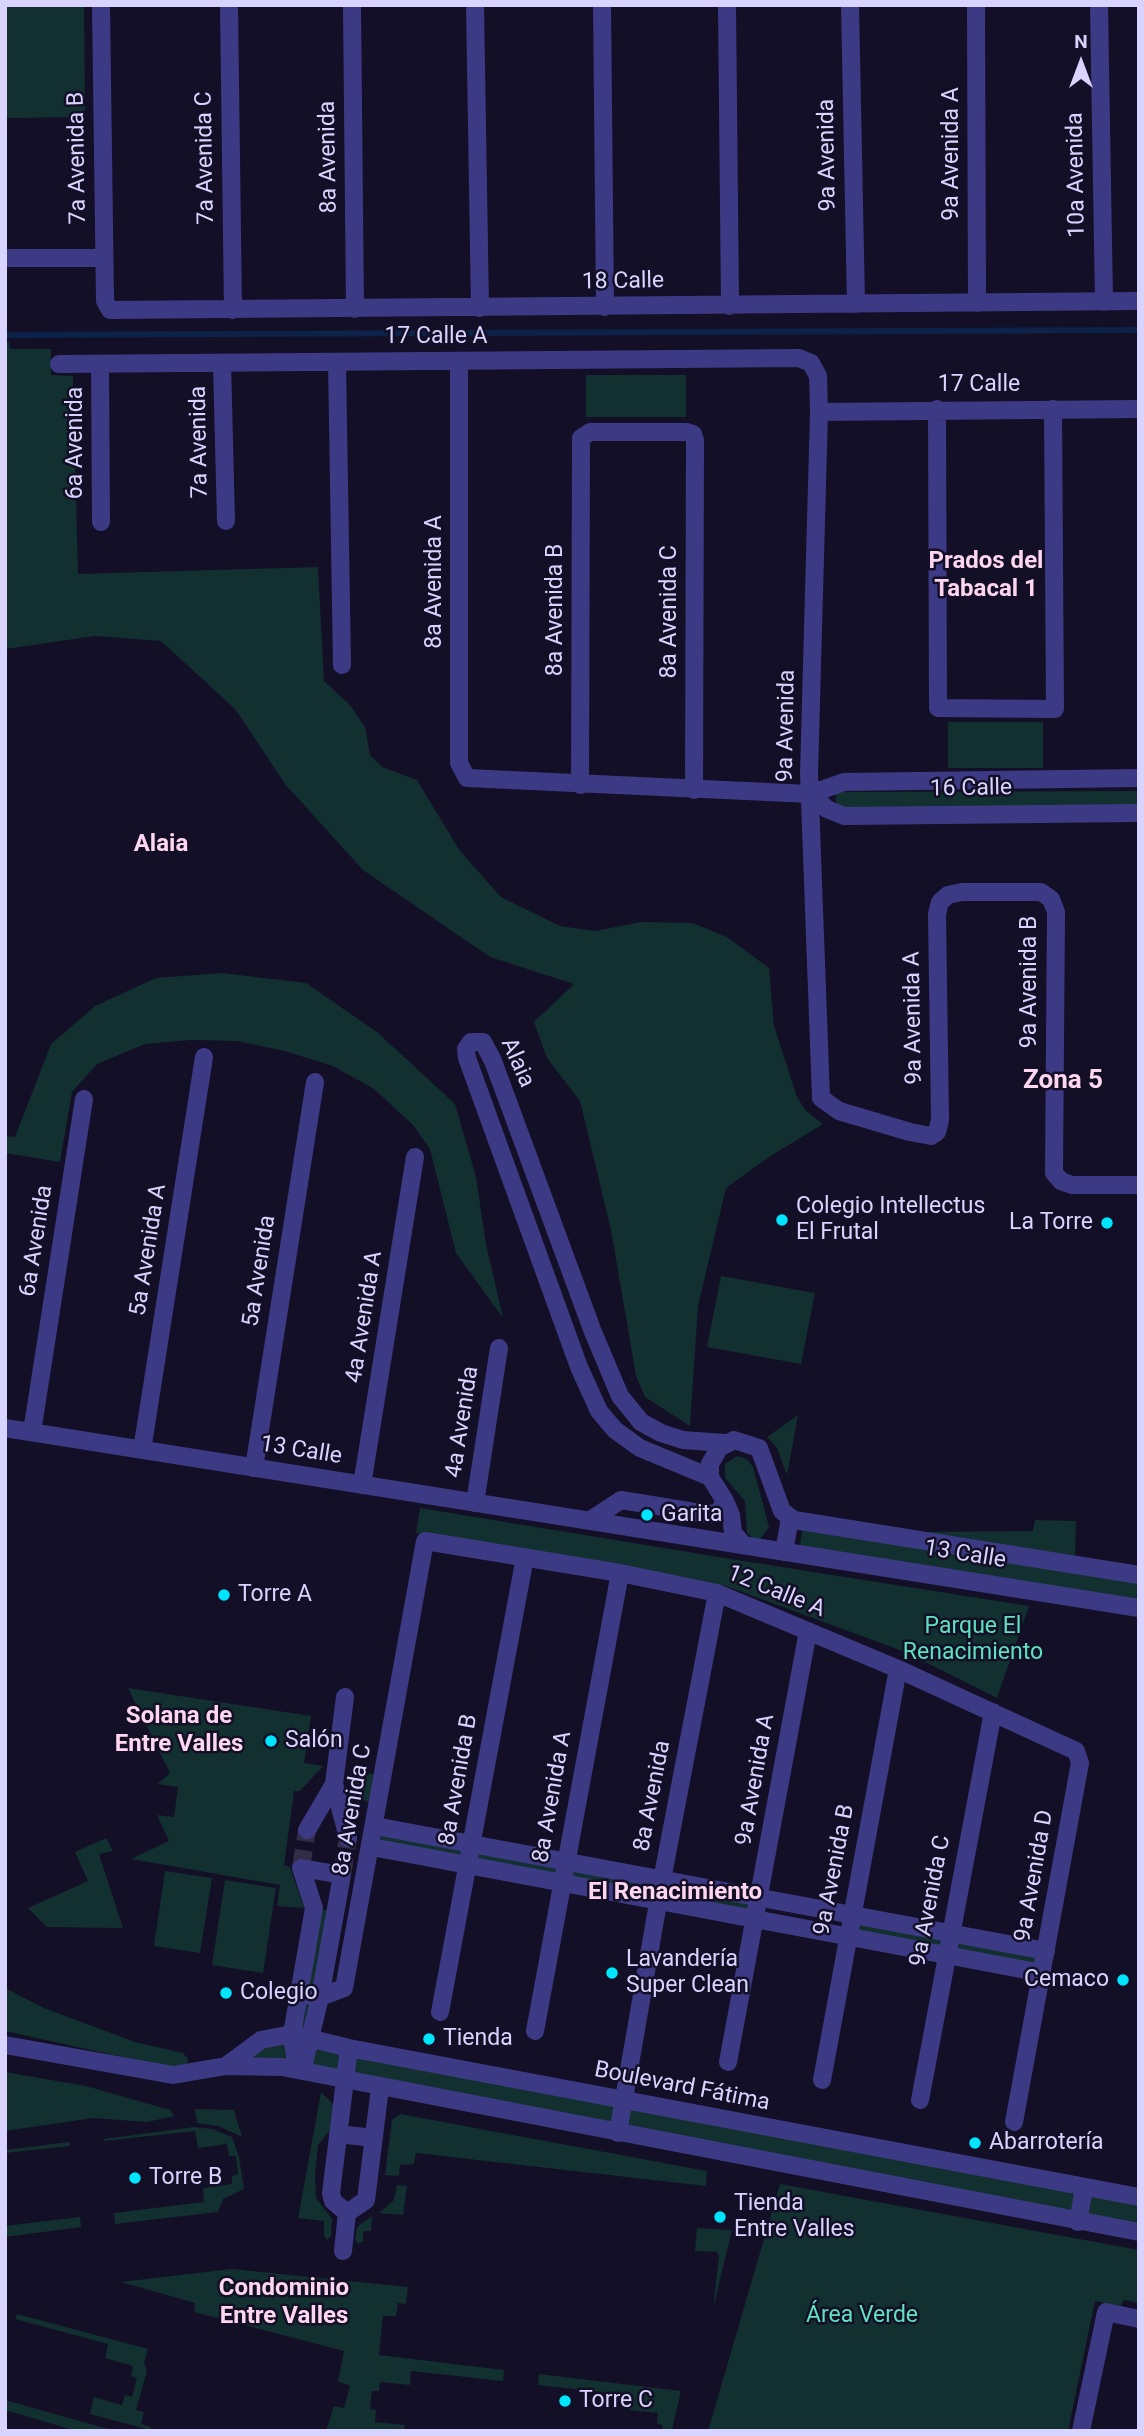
<!DOCTYPE html>
<meta charset="utf-8">
<style>
body{margin:0}
#map{position:relative;width:1144px;height:2436px;overflow:hidden;background:#130f26;font-family:Roboto,sans-serif}
canvas{display:block}
.frame{position:absolute;inset:0;border:7px solid #d9d4ff;pointer-events:none}
.north{position:absolute;left:1046px;top:28px;width:70px;height:70px;-webkit-text-stroke:5px #130f26;paint-order:stroke;rotate:0deg;font-size:19px;font-weight:700;line-height:28px;text-align:center;color:#d9d4ff}
.north::after{content:'';display:block;margin:auto;width:24px;height:32px;background:#d9d4ff;clip-path:polygon(50% 0,100% 100%,50% 72%,0 100%)}
</style>
<div id="map">
<canvas width="1144" height="2436"></canvas>
<div class="frame"></div>
<div class="north">N</div>
</div>
<script>
const context = document.querySelector('canvas').getContext('2d');
context.lineJoin = 'round';
function fillPath(path, color) {
  context.fillStyle = color;
  context.fill(path, 'evenodd');
}
function poly(rows) {
  const path = new Path2D();
  for (const r of rows) {
    path.moveTo(r[0], r[1]);
    for (let i = 2; i < r.length; i += 2) path.lineTo(r[i], r[i + 1]);
  }
  return path;
}
function strokePath(path, color, width, dash) {
  context.strokeStyle = color;
  context.lineWidth = width;
  context.lineCap = dash ? 'butt' : 'round';
  context.setLineDash(dash || []);
  context.stroke(path);
}
function drawText(font, color, halo, rows, align = 'center') {
  context.font = font + ' Roboto,sans-serif';
  context.lineWidth = 5;
  context.setLineDash([]);
  context.textBaseline = 'middle';
  context.strokeStyle = halo;
  context.fillStyle = color;
  for (const [text, x, y, turn = 0] of rows) {
    context.save();
    context.translate(x, y);
    context.rotate((+turn || 0) * Math.PI / 180);
    context.textAlign = isNaN(turn) ? turn : align;
    if (halo) context.strokeText(text, 0, 0);
    context.fillText(text, 0, 0);
    context.restore();
  }
}
const green = poly([
 [5,5,84,5,85,117,5,118],
 [5,342,9,342,10,349,51,349,51,375,73,376,78,574,318,567,324,681,350,705,365,727,370,755,382,767,417,780,460,851,501,897,560,926,595,931,641,922,692,923,727,937,769,968,774,1026,797,1097,805,1110,823,1124,769,1157,726,1188,698,1306,690,1426,645,1397,636,1376,611,1230,580,1101,547,1058,534,1022,574,984,490,957,363,870,285,784,236,710,161,641,95,636,5,649],
 [586,375,686,375,686,417,586,417],
 [948,722,1043,722,1043,768,948,768],
 [1139,791,1139,807,836,807,836,792],
 [222,973,306,983,377,1032,455,1104,476,1177,486,1244,503,1318,456,1253,430,1149,413,1125,374,1089,333,1066,285,1051,237,1041,191,1040,145,1044,97,1064,72,1092,60,1162,5,1153,5,1136,15,1137,51,1044,95,1006,156,978],
 [721,1276,815,1293,801,1364,707,1347],
 [798,1415,787,1475,777,1448,767,1437],
 [737,1456,747,1459,753,1467,769,1527,760,1539,753,1538,747,1533,745,1501,725,1478,725,1464],
 [420,1508,731,1559,1029,1606,997,1698,905,1652,726,1586,416,1533],
 [1035,1520,1076,1521,1075,1556,920,1532,1033,1531],
 [803,1522,1139,1575,1139,1608,799,1554],
 [128,1688,311,1716,304,1763,323,1766,300,1791,294,1791,284,1865,290,1867,304,1908,277,1906,280,1885,131,1859,169,1841,157,1815,174,1817,178,1787,157,1784,170,1773],
 [351,1771,373,1774,372,1803,362,1800,350,1781],
 [375,1826,759,1897,755,1920,372,1847],
 [106,1838,113,1851,99,1854,123,1928,47,1927,28,1908,88,1881,75,1852],
 [165,1871,212,1878,200,1953,154,1946],
 [225,1880,276,1888,263,1973,212,1965],
 [314,1908,335,1912,310,2038,1139,2197,1139,2232,331,2078,226,2066,292,2034],
 [852,1914,1046,1951,1042,1973,848,1938],
 [5,1988,44,2008,135,2042,183,2053,188,2059,187,2065,177,2069,5,2031],
 [5,2072,86,2086,170,2110,174,2116,147,2122,93,2118,5,2131],
 [321,2092,334,2105,331,2129,318,2145,315,2176,316,2198,332,2219,331,2236,327,2240,324,2235,324,2221,298,2218],
 [195,2109,234,2110,242,2137,218,2126,197,2123],
 [400,2114,707,2171,706,2186,416,2153,414,2164,400,2165,399,2176,385,2175,392,2120],
 [194,2127,212,2129,232,2137,239,2157,244,2189,223,2199,218,2212,115,2224,114,2213,204,2202,203,2188,232,2184,232,2176,238,2174,236,2156,229,2156,227,2144,198,2148,195,2131,104,2141,104,2139],
 [69,2142,70,2146,5,2153,5,2150],
 [780,2184,1139,2250,1139,2303,1124,2300,1121,2306,1095,2301,1068,2431,708,2431],
 [397,2185,407,2186,403,2215,379,2213,394,2200],
 [372,2216,371,2231,363,2231,363,2241,358,2244,355,2240,357,2227],
 [80,2217,81,2227,5,2237,5,2226],
 [697,2228,732,2230,713,2309,719,2256,717,2252,695,2251],
 [232,2269,408,2287,406,2304,398,2303,396,2316,383,2316,379,2355,504,2370,503,2381,411,2371,410,2385,380,2382,379,2391,372,2391,370,2409,376,2410,375,2422,405,2425,404,2431,326,2431,334,2406,344,2408,350,2386,338,2381,344,2351,194,2312,195,2303,121,2282],
 [17,2314,148,2349,144,2363,147,2371,136,2410,144,2412,141,2424,151,2427,150,2430,90,2414,94,2397,122,2405,125,2395,132,2397,137,2378,131,2376,133,2366,105,2358,108,2344,15,2319],
 [539,2374,681,2391,672,2430,662,2431,663,2425,657,2424,658,2413,628,2410,630,2395,538,2385],
 [5,2400,90,2424,116,2431,77,2431,5,2410]
]);
const stream = poly([
 [5,335,1139,330]
]);
const minorTunnel = poly([
 [301,1868,307,1830],
 [342,1875,348,1838]
]);
const pedestrian = poly([
 [375,1826,1046,1951],
 [372,1847,1042,1973]
]);
const minor = poly([
 [101,5,105,301,110,310,1139,301],
 [229,5,233,310],
 [352,5,355,309],
 [475,5,480,308],
 [602,5,605,307],
 [727,5,730,306],
 [850,5,856,304],
 [976,5,977,303],
 [1099,5,1104,302],
 [5,258,104,258],
 [337,362,342,665],
 [459,362,459,763,467,778,810,794,844,782,1139,778],
 [222,363,226,521],
 [59,364,799,358,811,363,818,376,819,412,809,774,821,1098,839,1111,910,1132,931,1136,937,1132,940,1120,937,914,940,902,948,895,962,892,1041,892,1051,899,1056,912,1054,1173,1061,1181,1072,1185,1139,1185],
 [100,364,101,522],
 [937,409,938,708,1055,709,1053,409],
 [819,412,1139,409],
 [580,785,581,438,590,432,687,432,693,434,695,440,694,790],
 [810,794,827,809,844,816,1139,813],
 [5,1428,1139,1608],
 [32,1432,84,1099],
 [142,1450,204,1057],
 [254,1468,315,1082],
 [710,1477,640,1448,615,1430,599,1411,579,1367,467,1058,466,1049,471,1042,483,1042,493,1061,593,1332,620,1396,641,1422,661,1433,683,1440,724,1443],
 [362,1485,415,1157],
 [725,1501,731,1515,733,1533,744,1545],
 [475,1503,499,1348],
 [589,1521,621,1500,707,1514,718,1513,725,1501,710,1477,710,1464,719,1448,734,1440,759,1448,782,1511,794,1520,1139,1575],
 [784,1552,790,1518],
 [345,1697,334,1784,348,1838],
 [307,1830,334,1784],
 [299,1994,320,1997,344,1988,425,1541,620,1573,717,1593,898,1669,1076,1751,1080,1763,1014,2122],
 [440,2012,525,1557],
 [535,2031,620,1573],
 [5,2045,173,2075,226,2066,282,2067,1139,2232],
 [728,2062,808,1631],
 [226,2066,261,2040,292,2034,349,2048,1139,2197],
 [297,2070,292,2034,314,1908,301,1868,342,1875,320,1997,302,2071],
 [822,2080,898,1669],
 [920,2100,993,1712],
 [618,2133,662,1880,717,1593],
 [338,2134,374,2138],
 [347,2213,333,2201,331,2193,349,2048],
 [347,2213,366,2200,380,2088],
 [1078,2222,1084,2188],
 [343,2251,347,2213],
 [1081,2431,1106,2312,1139,2319]
]);
const markers = [
 [782,1220,7,"#00e5ff"],
 [1107,1223,7,"#00e5ff"],
 [647,1515,7,"#00e5ff"],
 [224,1595,7,"#00e5ff"],
 [271,1741,7,"#00e5ff"],
 [612,1973,7,"#00e5ff"],
 [1123,1980,7,"#00e5ff"],
 [226,1993,7,"#00e5ff"],
 [429,2039,7,"#00e5ff"],
 [975,2143,7,"#00e5ff"],
 [135,2178,7,"#00e5ff"],
 [720,2217,7,"#00e5ff"],
 [565,2401,7,"#00e5ff"]
];
const streetNames = [
 ["9a Avenida A",952,154,-90],
 ["9a Avenida",828,155,-91],
 ["8a Avenida",329,157,-91],
 ["7a Avenida B",78,158,-91],
 ["7a Avenida C",206,158,-91],
 ["10a Avenida",1077,175,-91],
 ["18 Calle",623,282,-1],
 ["17 Calle A",436,337],
 ["17 Calle",979,385],
 ["7a Avenida",200,442,-91],
 ["6a Avenida",76,443,-90],
 ["8a Avenida A",435,582,-90],
 ["8a Avenida B",556,610,-90],
 ["8a Avenida C",670,612,-90],
 ["9a Avenida",787,726,-89],
 ["16 Calle",971,789,-1],
 ["9a Avenida B",1030,982,-90],
 ["9a Avenida A",914,1018,-91],
 ["Alaia",517,1063,66],
 ["6a Avenida",37,1241,-81],
 ["5a Avenida A",149,1250,-81],
 ["5a Avenida",260,1271,-81],
 ["4a Avenida A",365,1317,-81],
 ["4a Avenida",463,1422,-81],
 ["13 Calle",301,1451,9],
 ["13 Calle",965,1555,9],
 ["12 Calle A",776,1592,22],
 ["8a Avenida B",459,1780,-80],
 ["9a Avenida A",756,1780,-80],
 ["8a Avenida",653,1796,-79],
 ["8a Avenida A",553,1797,-80],
 ["8a Avenida C",353,1810,-80],
 ["9a Avenida B",835,1870,-79],
 ["9a Avenida D",1035,1876,-80],
 ["9a Avenida C",931,1901,-79],
 ["Boulevard Fátima",682,2087,11]
];
const poiNames = [
 ["Colegio Intellectus",796,1207],
 ["El Frutal",796,1233],
 ["La Torre",1093,1223,"right"],
 ["Garita",661,1515],
 ["Torre A",238,1595],
 ["Salón",285,1741],
 ["Lavandería",626,1960],
 ["Super Clean",626,1986],
 ["Cemaco",1109,1980,"right"],
 ["Colegio",240,1993],
 ["Tienda",443,2039],
 ["Abarrotería",989,2143],
 ["Torre B",149,2178],
 ["Tienda",734,2204],
 ["Entre Valles",734,2230],
 ["Torre C",579,2401]
];
const parkNames = [
 ["Parque El",973,1627],
 ["Renacimiento",973,1653],
 ["Área Verde",862,2316]
];
const neighbourhoodNames = [
 ["Prados del",986,562],
 ["Tabacal 1",986,590],
 ["Alaia",161,845],
 ["Solana de",179,1717],
 ["Entre Valles",179,1745],
 ["El Renacimiento",675,1893],
 ["Condominio",284,2289],
 ["Entre Valles",284,2317]
];
const quarterNames = [
 ["Zona 5",1063,1081]
];
fillPath(green, '#12302f');
strokePath(stream, '#0c2248', 6);
strokePath(minorTunnel, '#312d47', 18, [18, 9]);
strokePath(pedestrian, '#3d3a85', 18);
strokePath(minor, '#3d3a85', 18);
for (const [x, y, r, color] of markers) {
  const dot = new Path2D();
  dot.arc(x, y, r, 0, 2 * Math.PI);
  context.fillStyle = color;
  context.fill(dot);
  strokePath(dot, '#130f26', 2.5);
}
drawText('23px', '#d9d4ff', '#130f26', streetNames);
drawText('23px', '#d9d4ff', '#130f26', poiNames, 'left');
drawText('23px', '#5fe0c0', '#130f26', parkNames);
drawText('bold 24px', '#ffd6f0', '#130f26', neighbourhoodNames);
drawText('bold 26px', '#ffd6f0', '#130f26', quarterNames);
</script>
